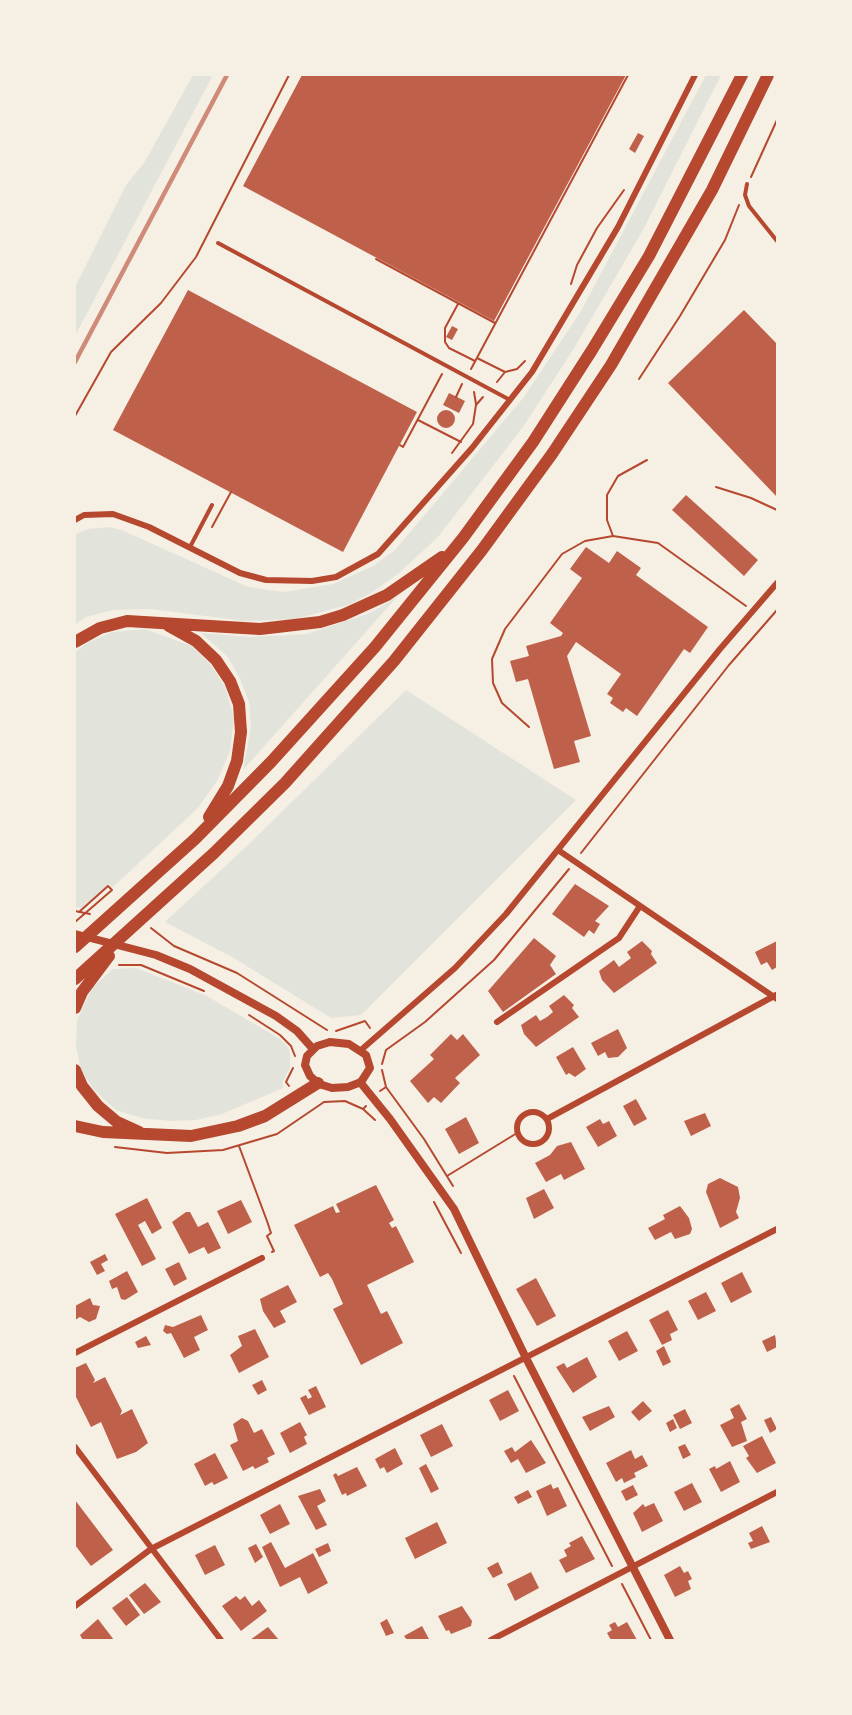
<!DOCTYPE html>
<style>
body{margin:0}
#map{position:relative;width:852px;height:1715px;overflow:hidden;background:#f6efe4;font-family:"Open Sans",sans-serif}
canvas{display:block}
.frame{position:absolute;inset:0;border:76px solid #f6efe4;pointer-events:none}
</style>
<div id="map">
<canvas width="852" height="1715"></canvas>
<div class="frame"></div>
</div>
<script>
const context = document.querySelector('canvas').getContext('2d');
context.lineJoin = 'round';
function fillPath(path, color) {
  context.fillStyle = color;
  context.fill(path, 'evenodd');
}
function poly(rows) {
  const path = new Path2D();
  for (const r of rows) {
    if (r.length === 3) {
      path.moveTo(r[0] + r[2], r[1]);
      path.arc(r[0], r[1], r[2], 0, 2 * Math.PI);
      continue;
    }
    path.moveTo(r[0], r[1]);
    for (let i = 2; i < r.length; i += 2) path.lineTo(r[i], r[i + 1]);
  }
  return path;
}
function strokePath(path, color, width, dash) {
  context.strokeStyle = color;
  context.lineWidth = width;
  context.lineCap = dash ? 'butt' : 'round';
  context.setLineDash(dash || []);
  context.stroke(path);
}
const green = poly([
 [193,75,213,75,75,336,75,287,126,185,144,163],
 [706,75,721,75,643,230,573,350,523,427,438,537,399,573,371,593,348,605,295,619,244,621,151,609,114,610,86,617,75,624,75,534,88,529,110,527,124,531,248,587,284,592,333,584,373,566,395,550,524,397,581,311],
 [397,597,243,770,251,727,249,702,240,679,228,657,201,633,250,637,307,634,370,613],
 [145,629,192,646,210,664,225,687,234,718,230,751,217,781,197,809,112,888,109,884,82,908,75,907,75,652,89,642,112,632],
 [406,690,576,800,361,1015,331,1018,232,957,165,922,248,845],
 [136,968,207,996,280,1039,289,1048,290,1054,290,1068,282,1083,283,1088,222,1114,196,1120,170,1121,141,1118,116,1110,94,1090,81,1070,76,1046,77,1020,92,988,113,969]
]);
const building = poly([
 [302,75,626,75,494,321,243,186],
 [638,133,644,136,635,153,629,149],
 [188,290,417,412,343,552,113,430],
 [744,310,777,344,777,497,668,383],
 [452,326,458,329,452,340,446,337],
 [449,393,465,401,459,413,443,405],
 [446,419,9],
 [686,495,758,560,744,576,672,510],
 [586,547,609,563,617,551,641,568,636,575,708,627,690,653,684,649,637,716,626,708,623,712,610,703,613,698,607,694,621,674,576,642,567,656,591,736,574,741,580,762,554,769,528,679,516,682,510,661,529,656,526,646,561,636,563,633,550,623,582,578,570,569],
 [575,884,609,906,595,921,600,924,594,934,589,930,584,937,552,914],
 [534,938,556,956,550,965,556,974,503,1012,488,991],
 [642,941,652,951,651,954,657,963,614,993,602,980,599,971,614,960,619,967,631,958,627,952],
 [777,941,777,967,772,970,767,962,761,965,755,952],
 [564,995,574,1005,572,1008,579,1017,536,1047,524,1034,521,1025,536,1015,540,1021,547,1017,553,1012,549,1006],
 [618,1029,627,1048,618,1057,608,1058,605,1052,598,1056,591,1043],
 [451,1034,457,1040,463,1034,480,1055,455,1078,460,1083,441,1103,434,1097,428,1103,410,1081,434,1059,430,1055],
 [573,1047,586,1069,575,1077,569,1073,566,1075,556,1057],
 [636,1099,647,1119,634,1126,623,1106],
 [705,1113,711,1126,691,1136,684,1121],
 [466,1117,479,1143,459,1154,445,1129],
 [600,1119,603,1124,609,1121,617,1136,598,1147,586,1127],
 [571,1142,585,1169,564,1180,561,1174,546,1182,535,1163,550,1155,557,1146],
 [720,1178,738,1187,740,1198,736,1212,739,1218,720,1228,706,1192,708,1184],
 [376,1185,394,1220,389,1223,392,1228,396,1226,414,1262,367,1285,381,1314,387,1311,403,1343,361,1365,333,1309,343,1304,332,1279,328,1273,320,1277,294,1225,333,1206,336,1213,340,1212,336,1204],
 [544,1189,554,1208,534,1219,526,1198],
 [147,1198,162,1228,152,1234,145,1221,138,1225,156,1259,142,1266,115,1214],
 [241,1200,252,1222,228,1234,217,1211],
 [680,1206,689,1218,692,1229,690,1234,675,1239,671,1232,655,1240,648,1228,665,1219,663,1215],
 [186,1212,190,1212,198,1227,208,1222,221,1248,208,1254,204,1247,189,1254,172,1222],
 [105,1254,108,1260,101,1264,105,1271,97,1275,90,1262],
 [179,1262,187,1279,174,1286,165,1269],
 [127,1271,138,1292,125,1300,121,1299,117,1287,112,1289,109,1281],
 [742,1272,752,1292,731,1303,721,1283],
 [536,1278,556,1316,537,1326,516,1289],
 [288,1285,297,1302,280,1311,286,1322,274,1328,263,1311,260,1299],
 [706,1292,716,1311,698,1320,688,1301],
 [90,1298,93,1305,100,1306,96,1319,89,1322,80,1317,75,1320,75,1306],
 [668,1310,678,1330,670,1334,672,1340,662,1345,649,1320],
 [201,1315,208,1330,194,1337,200,1350,184,1358,171,1333,167,1334,163,1331,165,1325,173,1327],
 [255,1329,269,1357,239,1373,230,1355,242,1346,238,1336],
 [627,1331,638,1351,619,1361,608,1341],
 [775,1335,777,1347,767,1352,762,1341],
 [146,1336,151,1345,138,1348,135,1342],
 [664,1346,671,1362,663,1366,656,1351],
 [587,1357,597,1377,573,1393,556,1367,564,1363,567,1368],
 [86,1363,95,1380,93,1383,105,1377,122,1411,120,1415,132,1409,148,1443,136,1452,117,1459,101,1422,91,1427,75,1395,75,1368],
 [262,1380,267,1390,258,1395,252,1385],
 [316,1386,326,1407,309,1415,300,1398,306,1395,308,1399,312,1397,308,1390],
 [508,1390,519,1411,500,1421,489,1400],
 [643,1401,652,1411,639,1421,631,1412],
 [739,1404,747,1419,741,1422,747,1441,732,1447,720,1425,734,1418,730,1409],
 [609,1406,615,1417,590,1431,582,1417],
 [685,1409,692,1423,680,1429,673,1415],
 [771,1417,777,1429,770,1433,764,1420],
 [242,1418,248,1421,254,1433,262,1429,275,1454,267,1458,269,1462,255,1469,253,1466,243,1471,230,1445,238,1441,233,1424],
 [673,1419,677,1428,670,1432,666,1423],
 [300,1422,307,1435,304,1437,307,1444,290,1453,280,1433],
 [442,1424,453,1446,431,1457,420,1435],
 [762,1436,776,1463,757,1473,746,1458,749,1456,743,1446],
 [531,1440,546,1463,526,1473,518,1459,511,1463,504,1451,512,1447,515,1452],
 [685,1444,691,1455,683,1459,678,1447],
 [395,1448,403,1464,387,1473,384,1467,380,1469,375,1459],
 [631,1450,635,1459,642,1455,648,1466,634,1473,636,1477,624,1483,622,1478,616,1482,606,1463],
 [215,1453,228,1478,214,1485,212,1482,205,1486,194,1464],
 [730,1461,740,1482,721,1492,709,1469,715,1466,716,1469],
 [426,1464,439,1489,431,1493,419,1468],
 [357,1467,367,1486,347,1496,346,1493,342,1495,333,1475,336,1473,338,1476],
 [692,1483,702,1502,684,1511,674,1492],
 [551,1484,553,1489,558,1487,567,1506,547,1516,536,1491],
 [633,1485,638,1495,626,1501,621,1491],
 [320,1489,326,1501,317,1506,327,1525,316,1530,298,1496],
 [528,1490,532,1497,518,1504,514,1497],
 [75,1500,113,1550,91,1566,75,1545],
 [654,1503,663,1521,642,1532,633,1513,643,1504,645,1507],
 [280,1504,290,1524,270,1534,260,1515],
 [437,1522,447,1543,415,1559,405,1538],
 [762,1526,770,1542,751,1549,748,1543,753,1541,749,1533],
 [582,1536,595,1559,566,1573,559,1560,567,1556,564,1550,571,1546,569,1543],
 [271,1542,285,1568,313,1553,328,1583,308,1594,300,1577,280,1587,262,1547],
 [328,1543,331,1551,319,1557,315,1549],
 [256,1544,263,1557,255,1563,248,1548],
 [215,1545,225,1565,205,1575,195,1555],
 [498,1562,503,1573,493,1578,487,1568],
 [680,1566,684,1573,688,1571,692,1579,688,1581,691,1589,675,1597,664,1575],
 [531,1572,539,1588,515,1601,507,1584],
 [145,1583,161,1602,144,1614,129,1595],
 [236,1596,240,1600,245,1596,252,1606,259,1600,267,1611,241,1631,222,1606],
 [127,1597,140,1615,126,1626,112,1608],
 [462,1606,472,1621,471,1626,451,1634,449,1630,446,1631,438,1616],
 [98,1619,114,1640,83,1640,80,1635],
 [387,1619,394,1633,386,1636,380,1623],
 [615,1622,618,1627,627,1622,637,1640,611,1640,607,1633,612,1630,609,1625],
 [422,1626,429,1639,407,1640,404,1636],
 [268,1627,279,1640,250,1640]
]);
const path = poly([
 [751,177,777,120],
 [376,259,495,323],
 [571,284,577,265,597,228,624,190],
 [458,304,445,328,445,342,449,348,475,361],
 [477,358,505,372],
 [471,369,628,75],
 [639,379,680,316,725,240,739,205],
 [497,382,505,372,517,369,525,361],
 [474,392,476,404],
 [456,397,462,384],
 [75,416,111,352,161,303,196,257,289,75],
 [418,420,461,442],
 [400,445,403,447,442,374],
 [452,453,473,424,476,405,483,397],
 [716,487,751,498,777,510],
 [212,527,231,492],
 [613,536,607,520,607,495,618,476,647,460],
 [529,727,502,703,493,683,492,659,505,629,562,554,585,541,613,536,658,543,746,606],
 [581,853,729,665,777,610],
 [75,911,90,914],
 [75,922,112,890,108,886,79,912],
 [151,928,174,946,237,973,327,1030],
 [119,965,141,965,204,991],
 [249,1015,280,1035,291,1046,295,1056],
 [336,1031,365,1021,370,1028],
 [382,1064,386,1050,425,1022,494,960,569,869],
 [289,1086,286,1082,293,1068],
 [386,1087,424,1139,453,1186],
 [380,1091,386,1087,382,1070],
 [363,1109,375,1120],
 [239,1146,267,1221,271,1233,267,1236,274,1251,272,1252],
 [115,1147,167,1153,223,1150,277,1134,324,1102,345,1101,363,1109,366,1106],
 [447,1176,517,1133],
 [434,1202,461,1253],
 [514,1376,612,1566],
 [622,1584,651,1640]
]);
const service = poly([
 [747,184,745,195,749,206,777,241],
 [218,243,510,400],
 [190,547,212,505]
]);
const minor = poly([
 [75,520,84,515,113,514,149,527,240,573,266,580,312,581,336,577,378,554,472,448,532,372,618,227,695,75],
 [558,850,777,999],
 [497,1022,619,938,640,906],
 [361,1050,455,968,506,914,720,649,777,583],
 [533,1128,16],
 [547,1119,776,995],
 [75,1353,262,1258],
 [75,1447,221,1640],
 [75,1606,151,1549,777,1229],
 [491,1640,777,1492]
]);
const tertiary = poly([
 [75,934,156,955,190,969,276,1016,297,1031,313,1049],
 [330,1042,349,1044,366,1055,370,1068,361,1082,348,1087,332,1088,319,1084,310,1076,305,1065,307,1056,317,1046,330,1042],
 [360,1082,390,1119,454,1209,526,1358,670,1640]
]);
const trunk = poly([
 [169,626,196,641,216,660,230,681,239,704,241,732,237,761,228,786,209,817],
 [75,642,100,628,127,621,260,629,320,622,343,615,387,595,442,557],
 [75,947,195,839,271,762,375,647,463,538,533,442,592,350,649,256,742,75],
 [75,979,214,853,285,783,394,661,482,550,552,454,611,365,712,190,768,75],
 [75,1008,82,992,109,956],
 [75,1070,82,1086,98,1106,117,1122,139,1132],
 [75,1126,103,1132,191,1136,238,1126,265,1116,318,1083]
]);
const rail = poly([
 [75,362,227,75]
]);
fillPath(green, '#e2e4dc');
fillPath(building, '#bf614a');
strokePath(path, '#b5482f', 2);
strokePath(service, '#b5482f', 4);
strokePath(minor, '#b5482f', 6);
strokePath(tertiary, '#b5482f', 8);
strokePath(trunk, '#b5482f', 12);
strokePath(rail, '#cf8b77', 4.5);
</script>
